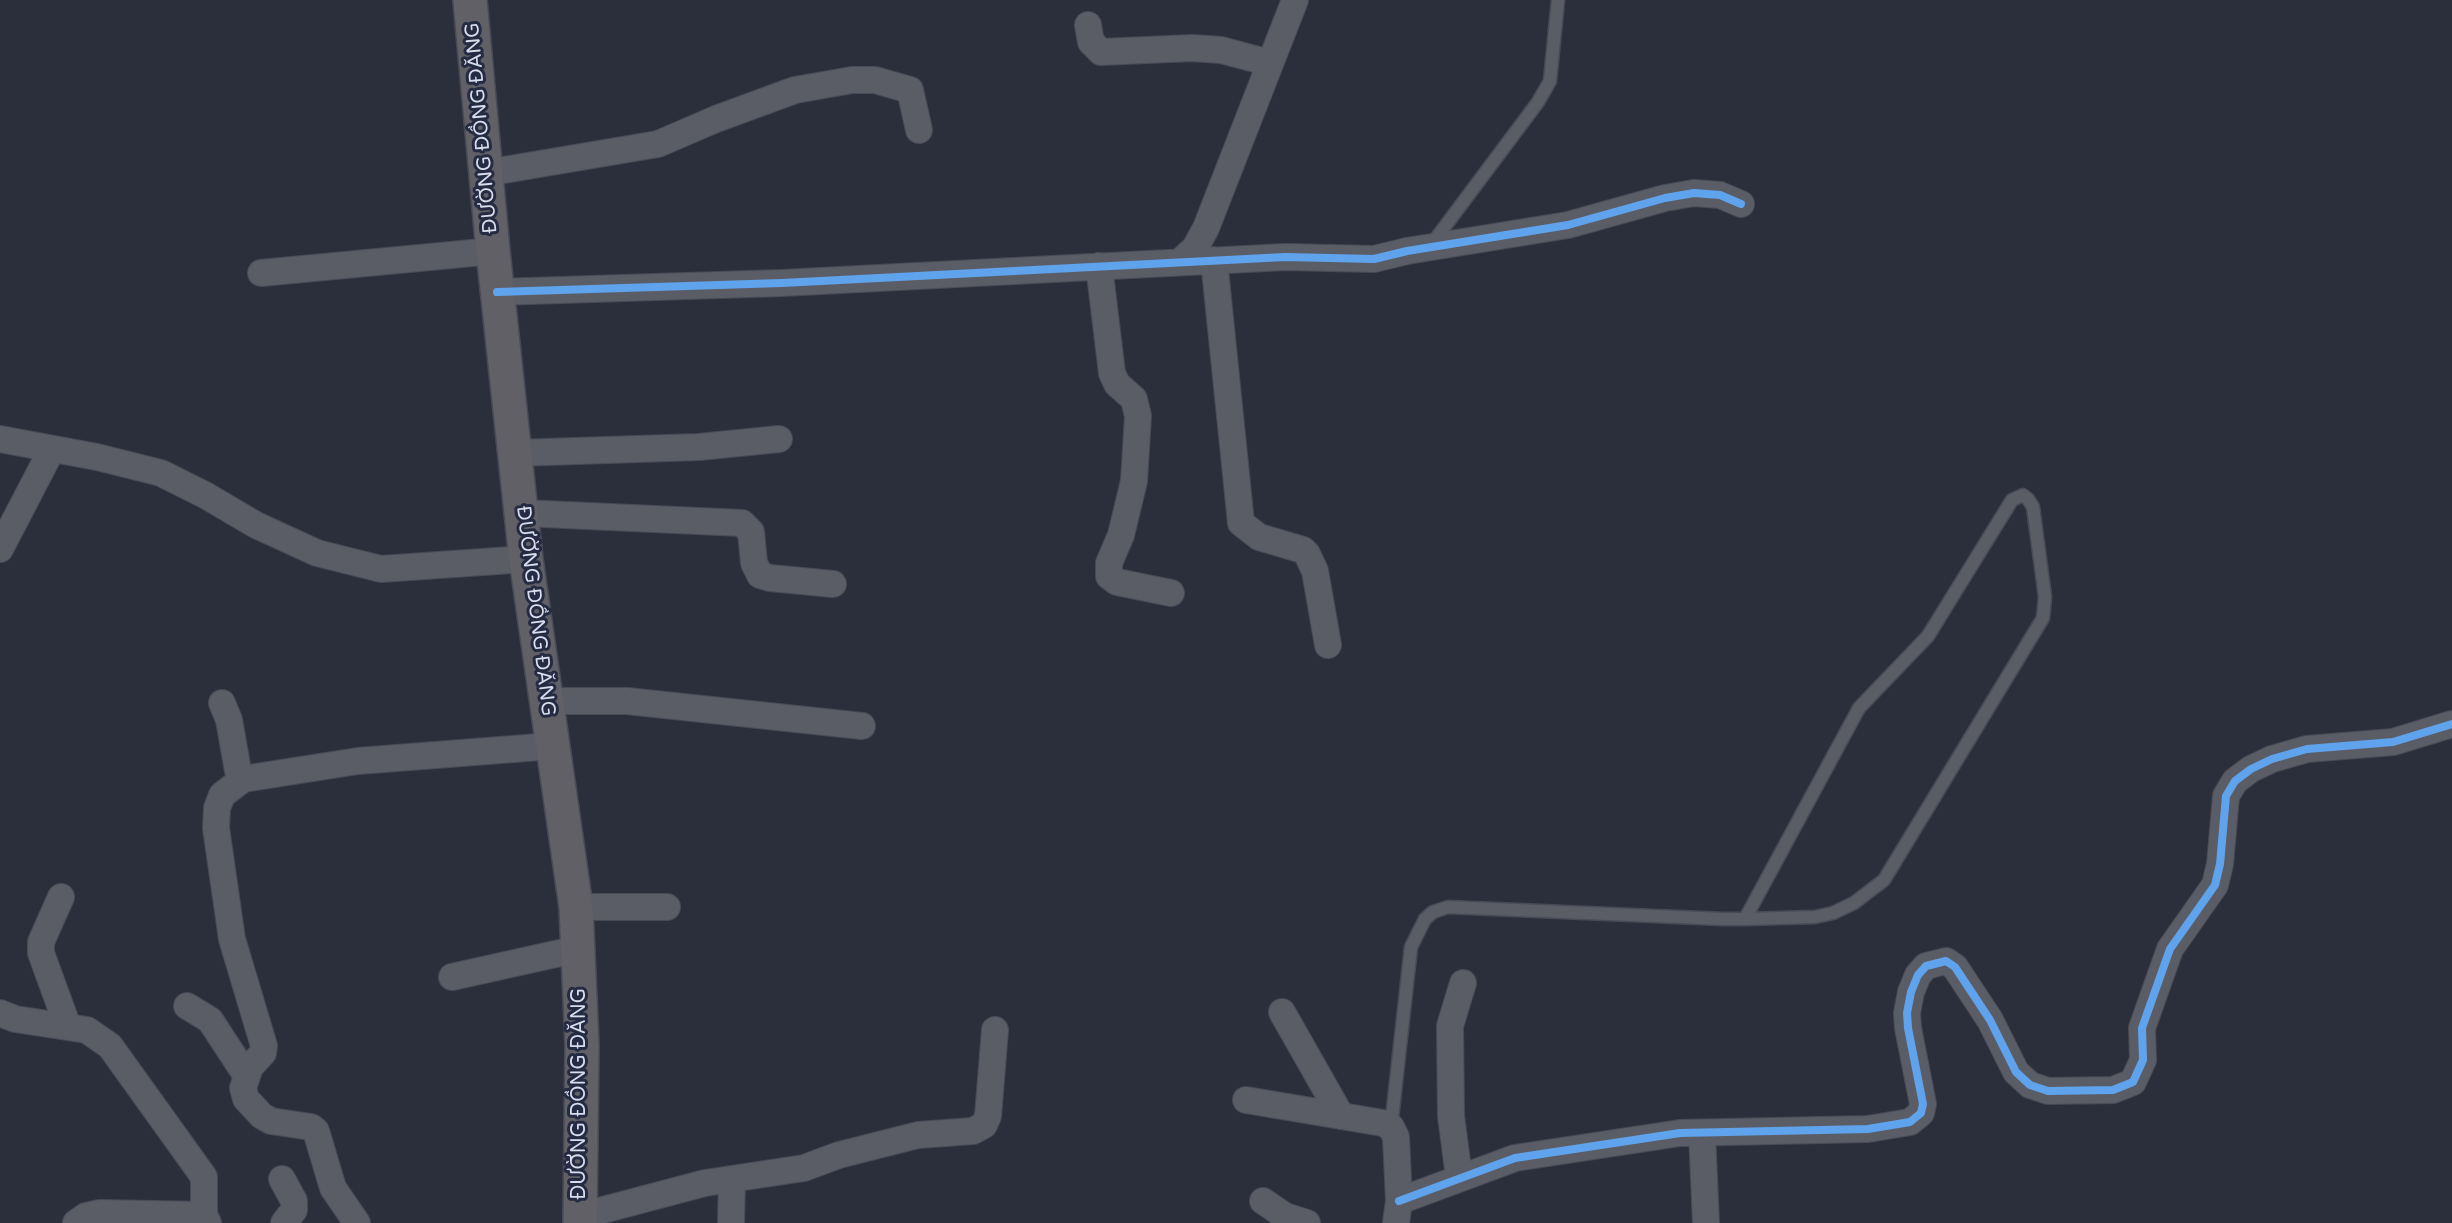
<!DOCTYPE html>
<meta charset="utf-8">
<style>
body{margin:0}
canvas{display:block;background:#2b2f3c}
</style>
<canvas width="2452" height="1223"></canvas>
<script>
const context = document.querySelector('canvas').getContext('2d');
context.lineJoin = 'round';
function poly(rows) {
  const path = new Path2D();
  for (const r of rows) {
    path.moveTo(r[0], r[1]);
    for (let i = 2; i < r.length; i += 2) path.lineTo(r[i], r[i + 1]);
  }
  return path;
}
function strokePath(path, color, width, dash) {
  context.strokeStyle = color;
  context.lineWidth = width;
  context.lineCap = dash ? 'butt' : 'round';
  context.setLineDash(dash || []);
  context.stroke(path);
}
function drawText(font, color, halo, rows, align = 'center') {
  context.font = font + ' "Varela Round",sans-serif';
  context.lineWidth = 6;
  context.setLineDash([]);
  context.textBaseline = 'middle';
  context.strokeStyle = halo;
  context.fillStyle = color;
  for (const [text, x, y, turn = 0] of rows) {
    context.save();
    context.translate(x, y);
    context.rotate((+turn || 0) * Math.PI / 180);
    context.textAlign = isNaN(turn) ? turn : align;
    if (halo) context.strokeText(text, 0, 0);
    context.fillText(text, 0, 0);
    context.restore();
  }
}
const lane = poly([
 [1431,245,1538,102,1550,81,1558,0],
 [1391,1127,1411,947,1425,919,1433,912,1448,907,1723,919,1745,919,1815,917,1833,913,1854,903,1884,880,2043,618,2045,597,2033,507,2028,499,2023,495,2012,500,1928,636,1859,708,1745,919]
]);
const street = poly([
 [1088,25,1091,42,1101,52,1192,48,1221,50,1270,63],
 [486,173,658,144,716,119,795,90,852,80,875,80,910,90,919,130],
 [1214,260,1241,523,1259,537,1303,550,1307,554,1315,571,1328,645],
 [1180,262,1195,248,1206,228,1295,0],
 [1099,266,1112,373,1117,384,1134,399,1138,416,1134,481,1121,535,1109,563,1109,576,1117,582,1171,593],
 [261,273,493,251],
 [497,292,782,283,1285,257,1374,259,1407,251,1568,225,1665,198,1694,193,1720,195,1741,204],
 [0,439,97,457,161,473,205,495,256,525,317,553,381,569,526,559],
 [515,453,699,447,779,439],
 [522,513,742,523,751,532,754,563,760,575,770,578,833,584],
 [0,549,52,449],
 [546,701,627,701,862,726],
 [222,703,229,720,238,771,243,779,358,761,552,746],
 [243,779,222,795,217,808,216,828,232,939,264,1046,263,1053,250,1067,243,1088,246,1099,262,1116,271,1121,311,1127,316,1131,333,1188,357,1223],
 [61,897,41,942,41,953,68,1027],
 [576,907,667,907],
 [452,977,578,949],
 [187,1006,210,1020,246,1075],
 [1282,1012,1341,1116],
 [0,1013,15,1019,87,1030,110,1046,204,1177,204,1215,208,1223],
 [1246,1100,1383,1123,1391,1127,1396,1137,1399,1201,1396,1223],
 [1702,1133,1706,1223],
 [1459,1177,1451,1116,1450,1026,1463,983],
 [282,1179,294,1201,294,1210,284,1223],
 [1263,1201,1285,1216,1307,1223],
 [1399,1201,1515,1158,1680,1133,1868,1129,1910,1122,1921,1113,1923,1104,1908,1028,1907,1013,1911,992,1918,975,1926,966,1946,961,1955,967,1990,1020,2016,1072,2030,1085,2048,1091,2113,1090,2133,1082,2143,1060,2142,1028,2170,949,2215,885,2220,864,2226,796,2235,781,2251,769,2272,759,2307,749,2393,742,2452,724],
 [580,1216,705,1183,804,1168,839,1155,918,1135,973,1131,984,1125,988,1116,995,1030],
 [76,1223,86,1216,100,1213,204,1215],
 [731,1223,732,1179]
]);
const secondary = poly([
 [470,0,493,251,526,559,576,907,582,1045,580,1223]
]);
const cycleway = poly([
 [497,292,782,283,1285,257,1374,259,1407,251,1568,225,1665,198,1694,193,1720,195,1741,204],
 [1399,1201,1515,1158,1680,1133,1868,1129,1910,1122,1921,1113,1923,1104,1908,1028,1907,1013,1911,992,1918,975,1926,966,1946,961,1955,967,1990,1020,2016,1072,2030,1085,2048,1091,2113,1090,2133,1082,2143,1060,2142,1028,2170,949,2215,885,2220,864,2226,796,2235,781,2251,769,2272,759,2307,749,2393,742,2452,724]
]);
const streetNames = [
 ["ĐƯỜNG ĐỒNG ĐĂNG",482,128,-95],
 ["ĐƯỜNG ĐỒNG ĐĂNG",535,611,83],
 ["ĐƯỜNG ĐỒNG ĐĂNG",580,1094,-90]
];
strokePath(lane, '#484b57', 15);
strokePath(street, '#484b57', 28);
strokePath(secondary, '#484b57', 36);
strokePath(lane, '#5b5d66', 12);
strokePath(street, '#5b5d66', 26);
strokePath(secondary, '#616066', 33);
strokePath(cycleway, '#60a3ed', 8);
drawText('20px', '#d8dceb', '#252b42', streetNames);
</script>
